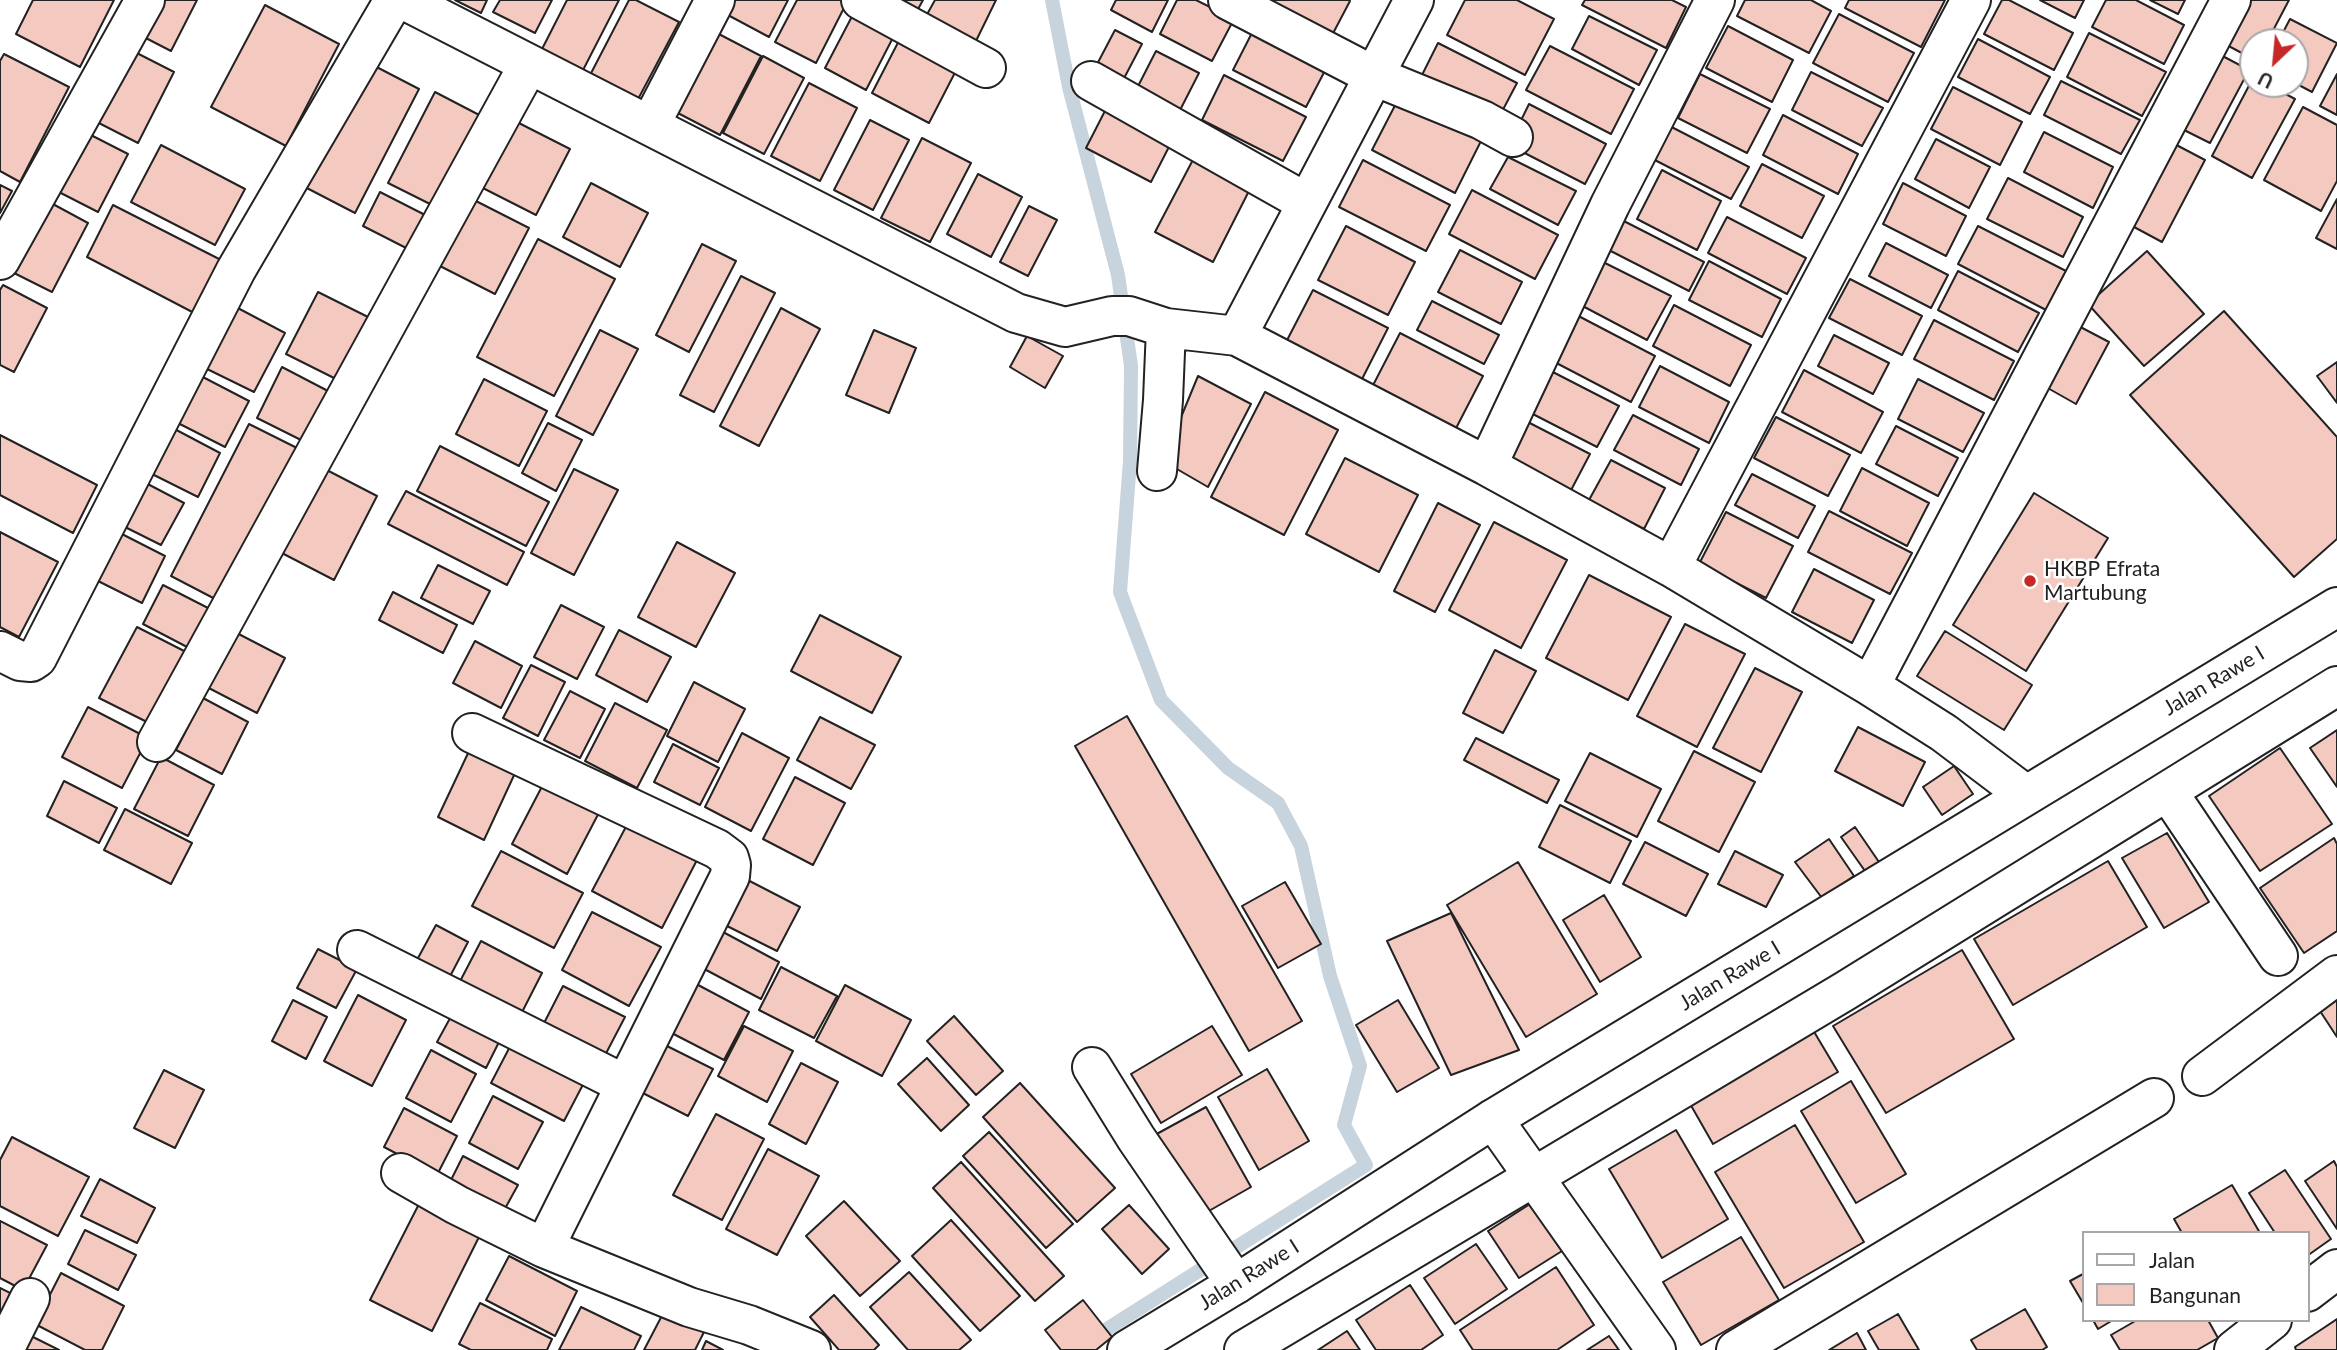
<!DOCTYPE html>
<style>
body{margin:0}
#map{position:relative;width:2337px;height:1350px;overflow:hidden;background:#fff;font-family:Lato,sans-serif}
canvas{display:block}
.legend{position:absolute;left:2082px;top:1231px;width:228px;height:91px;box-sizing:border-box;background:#fff;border:2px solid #a7a7a7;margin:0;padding:9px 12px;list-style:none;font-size:21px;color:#222}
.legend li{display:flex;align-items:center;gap:14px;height:35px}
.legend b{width:35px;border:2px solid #a7a7a7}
.north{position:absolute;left:2239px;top:28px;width:70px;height:70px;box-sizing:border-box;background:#fff;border:2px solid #a7a7a7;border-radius:50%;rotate:206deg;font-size:19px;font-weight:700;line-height:28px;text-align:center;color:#222}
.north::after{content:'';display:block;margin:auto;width:24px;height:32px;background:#c62828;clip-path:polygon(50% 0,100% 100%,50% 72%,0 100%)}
</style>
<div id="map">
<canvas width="2337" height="1350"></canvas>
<ul class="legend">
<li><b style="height:9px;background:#fff"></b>Jalan</li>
<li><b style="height:19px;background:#f3c9c0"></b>Bangunan</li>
</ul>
<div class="north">U</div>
</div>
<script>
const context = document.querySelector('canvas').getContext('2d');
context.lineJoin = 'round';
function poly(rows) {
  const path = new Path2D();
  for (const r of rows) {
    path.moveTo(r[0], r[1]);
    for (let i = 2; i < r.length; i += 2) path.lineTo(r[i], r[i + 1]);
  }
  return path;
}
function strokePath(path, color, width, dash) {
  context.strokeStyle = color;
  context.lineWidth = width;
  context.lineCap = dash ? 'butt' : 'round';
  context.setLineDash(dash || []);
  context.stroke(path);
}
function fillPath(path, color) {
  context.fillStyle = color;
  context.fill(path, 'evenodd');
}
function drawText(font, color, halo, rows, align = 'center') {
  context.font = font + ' Lato,sans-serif';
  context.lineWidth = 5;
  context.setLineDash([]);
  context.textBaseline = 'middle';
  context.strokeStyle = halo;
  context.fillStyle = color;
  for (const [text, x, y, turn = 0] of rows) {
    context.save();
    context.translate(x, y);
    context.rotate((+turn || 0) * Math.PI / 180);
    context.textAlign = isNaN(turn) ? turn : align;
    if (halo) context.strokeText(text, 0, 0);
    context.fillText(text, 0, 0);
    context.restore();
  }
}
const stream = poly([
 [1052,0,1069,87,1118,275,1131,366,1130,461,1120,592,1161,700,1228,768,1278,803,1301,846,1330,976,1360,1066,1344,1125,1366,1165,1074,1350]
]);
const building = poly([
 [33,0,114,0,80,67,16,34,33,0],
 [155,0,197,0,171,51,138,34,155,0],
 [455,0,487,0,481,13,455,0],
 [500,0,552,0,535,33,493,12,500,0],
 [567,0,619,0,581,74,540,53,567,0],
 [629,0,636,0,679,22,636,103,588,79,629,0],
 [734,0,788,0,769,37,726,14,734,0],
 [797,0,843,0,847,2,816,63,775,42,797,0],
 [895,0,923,0,917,11,895,0],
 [935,0,996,0,975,43,925,18,935,0],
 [1116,0,1168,0,1152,32,1111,10,1116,0],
 [1177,0,1196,0,1234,19,1212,61,1160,34,1177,0],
 [1274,0,1348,0,1350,1,1329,41,1268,10,1274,0],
 [1465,0,1517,0,1554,19,1525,75,1447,35,1465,0],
 [1585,0,1672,0,1686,7,1666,48,1582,5,1585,0],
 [1745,0,1811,0,1831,11,1809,53,1737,16,1745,0],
 [1849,0,1945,0,1921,47,1845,8,1849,0],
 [2002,0,2009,0,2073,33,2054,70,1984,34,2002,0],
 [2040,0,2084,0,2075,18,2040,0],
 [2106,0,2136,0,2184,25,2164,64,2092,27,2106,0],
 [2150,0,2185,0,2178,14,2150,0],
 [2246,0,2289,0,2267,42,2253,42,2253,59,2223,43,2246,0],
 [859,3,900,24,866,90,825,68,859,3],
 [265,5,339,44,286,146,211,107,265,5],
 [1839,14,1914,53,1888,102,1813,63,1839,14],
 [1589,16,1657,50,1639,85,1572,49,1589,16],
 [2290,19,2337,43,2312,92,2295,83,2295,42,2278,42,2290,19],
 [1257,23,1330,61,1306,107,1233,70,1257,23],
 [1728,26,1793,60,1772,102,1706,68,1728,26],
 [905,29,962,59,929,123,872,93,905,29],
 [1115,30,1142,44,1121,84,1094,70,1115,30],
 [715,32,761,56,720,135,674,111,715,32],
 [2089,33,2166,72,2142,116,2067,77,2089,33],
 [1978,39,2050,77,2030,114,1958,77,1978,39],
 [1438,43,1517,83,1497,121,1419,81,1438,43],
 [1550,46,1634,89,1611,134,1526,90,1550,46],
 [127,48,174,72,138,143,91,119,127,48],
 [1156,51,1199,73,1176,118,1133,96,1156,51],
 [2215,52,2249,70,2210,143,2176,126,2215,52],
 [4,54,69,87,20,182,0,171,0,61,4,54],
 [763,56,804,78,764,154,723,133,763,56],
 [365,61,419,89,355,213,301,185,365,61],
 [1811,72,1883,108,1862,146,1792,110,1811,72],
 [1700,74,1770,109,1747,153,1678,118,1700,74],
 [2337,74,2337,115,2320,106,2337,74],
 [1224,75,1306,117,1283,161,1202,120,1224,75],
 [2253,78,2253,84,2267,84,2295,99,2252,178,2212,156,2253,78],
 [2061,81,2140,120,2121,154,2044,115,2061,81],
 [809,83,857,108,820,181,771,156,809,83],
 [1953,87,2022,122,2000,165,1931,129,1953,87],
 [1404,88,1486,131,1455,193,1372,150,1404,88],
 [435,92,485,118,438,208,388,183,435,92],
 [1529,104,1606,144,1585,184,1509,145,1529,104],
 [1108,105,1173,139,1151,182,1086,148,1108,105],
 [2303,107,2337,125,2337,181,2321,211,2264,180,2303,107],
 [1783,115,1858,154,1838,194,1763,155,1783,115],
 [507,117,570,149,536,215,473,183,507,117],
 [870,120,909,140,873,210,834,190,870,120],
 [1660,121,1749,167,1731,199,1643,154,1660,121],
 [83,131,128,154,98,212,53,189,83,131],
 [2044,132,2113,167,2093,208,2024,172,2044,132],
 [922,138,971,163,930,242,881,218,922,138],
 [1936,139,1990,167,1969,208,1915,179,1936,139],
 [2165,139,2205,160,2162,242,2121,220,2165,139],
 [161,145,245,189,215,245,131,202,161,145],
 [1196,154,1253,183,1213,262,1155,232,1196,154],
 [1508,157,1576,191,1558,225,1490,189,1508,157],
 [1363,160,1450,205,1426,251,1339,207,1363,160],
 [1762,164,1824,196,1802,238,1740,206,1762,164],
 [1662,170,1721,201,1697,250,1637,219,1662,170],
 [978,174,1022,197,991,257,947,234,978,174],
 [2008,178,2083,217,2063,257,1987,219,2008,178],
 [591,183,648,213,620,267,563,237,591,183],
 [1903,183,1966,216,1946,256,1883,224,1903,183],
 [0,185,12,191,0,213,0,185],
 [1472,190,1558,235,1535,279,1449,234,1472,190],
 [380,192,431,218,414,252,363,226,380,192],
 [472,199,529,228,495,294,438,265,472,199],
 [2337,199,2337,249,2316,238,2337,199],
 [51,203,88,223,52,292,14,273,51,203],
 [113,205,225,262,198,315,87,257,113,205],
 [1029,206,1057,220,1028,276,1000,262,1029,206],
 [1614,216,1704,262,1689,291,1599,245,1614,216],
 [1727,217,1806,258,1787,294,1708,253,1727,217],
 [1346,226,1415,262,1388,315,1318,280,1346,226],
 [1978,226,2066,271,2046,310,1958,264,1978,226],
 [538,239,615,279,554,396,477,357,538,239],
 [1886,243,1948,275,1931,308,1869,276,1886,243],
 [702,244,736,261,689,352,656,335,702,244],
 [1460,250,1522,282,1501,324,1438,292,1460,250],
 [2147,251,2204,314,2144,366,2088,304,2147,251],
 [1597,259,1671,296,1647,340,1575,302,1597,259],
 [1709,261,1781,299,1762,337,1689,300,1709,261],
 [1958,271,2039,313,2018,352,1938,310,1958,271],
 [741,276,775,293,714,412,680,395,741,276],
 [1850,279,1922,316,1902,355,1829,318,1850,279],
 [3,285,47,308,14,372,0,365,0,290,3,285],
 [1313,290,1388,328,1359,385,1284,346,1313,290],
 [318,292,370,318,338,380,286,354,318,292],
 [1432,301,1499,335,1484,364,1417,330,1432,301],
 [1674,305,1751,345,1730,386,1653,346,1674,305],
 [234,306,285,333,254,392,203,367,234,306],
 [781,308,820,329,759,446,720,426,781,308],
 [1567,310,1655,356,1631,402,1543,356,1567,310],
 [2224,311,2337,437,2337,539,2294,577,2130,395,2224,311],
 [1934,320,2014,361,1994,400,1914,359,1934,320],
 [2069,321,2109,342,2076,404,2037,382,2069,321],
 [600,330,638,349,593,435,556,416,600,330],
 [874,330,916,348,889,413,846,395,874,330],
 [1400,333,1483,376,1452,436,1369,393,1400,333],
 [1834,335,1889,363,1873,394,1818,366,1834,335],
 [1027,336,1063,356,1045,388,1010,367,1027,336],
 [2337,362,2337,403,2317,376,2337,362],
 [1660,366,1729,402,1709,443,1639,407,1660,366],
 [282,367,328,391,303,441,257,418,282,367],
 [1547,369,1619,406,1597,447,1525,410,1547,369],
 [1804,370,1883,412,1861,453,1782,412,1804,370],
 [199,375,249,401,225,447,174,421,199,375],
 [1198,376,1251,404,1208,487,1163,461,1198,376],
 [484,379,547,411,519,466,456,434,484,379],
 [1918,379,1984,413,1963,452,1898,419,1918,379],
 [1265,392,1338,430,1284,535,1211,497,1265,392],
 [1633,415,1699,449,1681,485,1614,450,1633,415],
 [1776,417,1850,455,1828,496,1754,458,1776,417],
 [1520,418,1590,454,1569,494,1500,458,1520,418],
 [548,423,582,440,556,491,522,473,548,423],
 [249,424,297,448,219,601,171,576,249,424],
 [167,425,220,453,198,497,144,470,167,425],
 [1896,426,1958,458,1938,496,1876,464,1896,426],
 [0,435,97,485,73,533,0,495,0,435],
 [440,446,549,502,526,546,417,491,440,446],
 [1345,458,1418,495,1379,572,1306,534,1345,458],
 [1611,460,1665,488,1644,529,1589,500,1611,460],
 [319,466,377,496,334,580,276,550,319,466],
 [1862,468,1929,503,1907,546,1840,511,1862,468],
 [574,469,618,490,574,575,531,553,574,469],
 [1752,474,1815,506,1798,538,1735,505,1752,474],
 [142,481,184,503,161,545,119,524,142,481],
 [406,491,524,552,507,585,388,524,406,491],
 [2034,493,2108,538,2026,671,1953,625,2034,493],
 [1438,503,1480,525,1435,612,1394,591,1438,503],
 [1829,511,1912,553,1890,594,1808,552,1829,511],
 [1726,512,1793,546,1766,598,1699,564,1726,512],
 [1494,522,1567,560,1521,648,1449,610,1494,522],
 [116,531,165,556,142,603,92,578,116,531],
 [0,532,58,562,19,637,0,627,0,532],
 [677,542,735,573,696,647,638,617,677,542],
 [438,565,490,591,473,624,421,598,438,565],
 [1814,569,1874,600,1852,643,1792,612,1814,569],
 [1589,575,1671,617,1628,700,1546,658,1589,575],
 [163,585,210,609,189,648,143,624,163,585],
 [393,592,457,625,443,653,379,620,393,592],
 [561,605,604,627,577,679,534,657,561,605],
 [820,615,901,657,872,713,791,671,820,615],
 [1685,624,1745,654,1697,747,1637,716,1685,624],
 [137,627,190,654,153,725,99,698,137,627],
 [229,629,285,658,257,713,201,684,229,629],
 [619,630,671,657,647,702,596,675,619,630],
 [1945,631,2032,685,2004,730,1917,676,1945,631],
 [475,641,522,666,501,708,453,683,475,641],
 [1495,650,1536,671,1503,733,1463,713,1495,650],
 [531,665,565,682,538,736,503,718,531,665],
 [1755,668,1802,692,1761,772,1713,748,1755,668],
 [694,682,745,709,718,762,667,736,694,682],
 [570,691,605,709,580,758,544,740,570,691],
 [203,698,248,722,222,774,176,750,203,698],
 [615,703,667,730,637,788,585,761,615,703],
 [88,707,148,738,122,788,62,757,88,707],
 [1127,716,1302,1021,1249,1051,1075,746,1127,716],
 [820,717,875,745,851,789,797,760,820,717],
 [1858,727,1925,762,1903,806,1835,771,1858,727],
 [2337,730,2337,787,2310,748,2337,730],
 [742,733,789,758,751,831,705,807,742,733],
 [1476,738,1559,780,1547,803,1464,760,1476,738],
 [673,744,719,768,700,805,654,782,673,744],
 [2280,748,2332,824,2260,871,2209,796,2280,748],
 [470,749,516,771,484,840,438,817,470,749],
 [1694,751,1755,782,1719,852,1658,821,1694,751],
 [1590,753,1661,789,1637,837,1565,801,1590,753],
 [161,757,214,785,188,836,134,809,161,757],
 [1954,766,1973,794,1942,815,1923,787,1954,766],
 [549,773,604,803,567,874,512,844,549,773],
 [795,777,845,803,813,865,763,839,795,777],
 [64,781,117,808,99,843,47,816,64,781],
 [1560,805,1631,841,1610,883,1539,847,1560,805],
 [125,809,192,843,171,884,104,850,125,809],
 [629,821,698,858,662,928,592,891,629,821],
 [1855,827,1879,862,1865,871,1841,837,1855,827],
 [2167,833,2209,902,2164,928,2122,858,2167,833],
 [2334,838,2337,844,2337,931,2304,953,2260,888,2334,838],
 [1829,839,1854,876,1822,898,1795,862,1829,839],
 [1645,842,1708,874,1686,916,1623,884,1645,842],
 [501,851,583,893,554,948,472,906,501,851],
 [1735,851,1783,875,1766,907,1718,884,1735,851],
 [2108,861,2147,927,2013,1005,1974,939,2108,861],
 [1518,862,1597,994,1526,1037,1447,905,1518,862],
 [738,875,800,907,777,951,715,920,738,875],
 [1285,882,1321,944,1278,968,1242,906,1285,882],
 [1604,895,1641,957,1600,982,1563,920,1604,895],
 [592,912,661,947,629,1006,562,970,592,912],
 [1451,913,1519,1050,1451,1075,1387,941,1451,913],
 [436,925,468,942,445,986,412,969,436,925],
 [710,925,779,962,761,999,691,962,710,925],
 [481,941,542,973,517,1022,456,989,481,941],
 [318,949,357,969,336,1008,297,988,318,949],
 [1962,950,2014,1039,1886,1113,1833,1026,1962,950],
 [781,967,837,996,814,1038,759,1010,781,967],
 [685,978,749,1012,724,1060,660,1027,685,978],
 [845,985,911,1020,882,1076,816,1041,845,985],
 [563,986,625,1017,602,1061,541,1029,563,986],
 [358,995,406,1020,372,1086,324,1061,358,995],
 [293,1000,327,1017,306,1059,272,1041,293,1000],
 [1398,1000,1439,1068,1397,1092,1356,1025,1398,1000],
 [2337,1000,2337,1037,2320,1011,2337,1000],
 [454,1011,502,1036,486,1068,437,1042,454,1011],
 [954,1016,1003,1071,976,1095,927,1041,954,1016],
 [744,1026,793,1051,767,1102,718,1076,744,1026],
 [1212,1026,1242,1075,1161,1123,1131,1074,1212,1026],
 [1813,1030,1838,1072,1713,1144,1689,1102,1813,1030],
 [516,1035,589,1073,564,1121,491,1083,516,1035],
 [653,1039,713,1069,688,1116,629,1086,653,1039],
 [431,1050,476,1074,451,1122,406,1098,431,1050],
 [927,1058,969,1105,941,1131,898,1084,927,1058],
 [801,1063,838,1082,806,1144,769,1124,801,1063],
 [1267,1069,1309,1141,1259,1170,1218,1097,1267,1069],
 [164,1070,204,1090,175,1148,134,1128,164,1070],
 [1851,1081,1906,1174,1856,1203,1801,1111,1851,1081],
 [1020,1083,1115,1188,1077,1222,983,1117,1020,1083],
 [493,1096,543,1122,518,1169,469,1143,493,1096],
 [1206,1107,1251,1187,1200,1216,1153,1136,1206,1107],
 [404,1108,457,1136,437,1175,384,1147,404,1108],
 [716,1114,764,1139,722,1220,673,1195,716,1114],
 [1795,1125,1864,1242,1784,1288,1715,1172,1795,1125],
 [1676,1130,1728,1219,1662,1258,1609,1169,1676,1130],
 [989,1132,1073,1224,1046,1248,963,1156,989,1132],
 [12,1137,89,1177,58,1236,0,1206,0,1160,12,1137],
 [768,1149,819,1176,777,1255,726,1229,768,1149],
 [463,1156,518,1185,502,1214,448,1186,463,1156],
 [2334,1161,2337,1167,2337,1229,2305,1181,2334,1161],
 [961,1162,1064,1276,1035,1301,933,1188,961,1162],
 [2285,1170,2331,1239,2307,1256,2307,1233,2275,1233,2249,1193,2285,1170],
 [100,1179,155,1208,137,1243,81,1216,100,1179],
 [2232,1185,2260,1233,2182,1233,2174,1219,2232,1185],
 [421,1200,482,1231,432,1331,370,1300,421,1200],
 [844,1201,900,1261,860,1296,806,1236,844,1201],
 [1530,1204,1562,1251,1519,1278,1488,1231,1530,1204],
 [1129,1205,1169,1249,1142,1274,1102,1229,1129,1205],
 [951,1220,1020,1296,980,1331,912,1256,951,1220],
 [0,1221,47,1245,23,1290,0,1278,0,1221],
 [85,1230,136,1255,118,1290,68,1264,85,1230],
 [1741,1237,1779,1300,1701,1345,1663,1282,1741,1237],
 [1476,1244,1507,1289,1455,1324,1424,1278,1476,1244],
 [509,1256,577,1291,555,1336,486,1300,509,1256],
 [1556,1267,1594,1325,1557,1350,1473,1350,1460,1330,1556,1267],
 [909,1272,971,1340,959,1350,908,1350,870,1307,909,1272],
 [61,1273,124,1306,102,1350,85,1350,35,1324,61,1273],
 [2083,1274,2083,1303,2070,1281,2083,1274],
 [1410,1285,1443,1335,1421,1350,1376,1350,1356,1320,1410,1285],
 [0,1288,26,1301,0,1334,0,1288],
 [834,1295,879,1345,874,1350,839,1350,810,1317,834,1295],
 [1083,1300,1112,1337,1096,1350,1061,1350,1045,1330,1083,1300],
 [480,1303,552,1339,547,1350,471,1350,459,1344,480,1303],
 [668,1304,708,1324,695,1350,644,1350,668,1304],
 [581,1307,641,1336,634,1350,559,1350,581,1307],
 [2025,1309,2047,1347,2042,1350,1977,1350,1971,1340,2025,1309],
 [1898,1314,1919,1350,1879,1350,1868,1331,1898,1314],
 [2337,1319,2337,1350,2296,1350,2295,1347,2337,1319],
 [2093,1320,2113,1320,2098,1329,2093,1320],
 [2137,1320,2208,1320,2218,1338,2197,1350,2120,1350,2111,1335,2137,1320],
 [1347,1331,1360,1350,1318,1350,1347,1331],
 [1857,1333,1866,1350,1829,1350,1857,1333],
 [29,1335,59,1350,21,1350,29,1335],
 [1609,1336,1619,1350,1587,1350,1609,1336],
 [706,1341,723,1350,702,1350,706,1341]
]);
const minor = poly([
 [404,0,1016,313,1065,327,1112,316,1129,316,1166,328,1237,336,1487,466,1671,567,1870,686,1944,733,2026,795],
 [861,0,986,68],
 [1228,0,1374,76,1482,120,1513,137],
 [1091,81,1307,203],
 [650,125,715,0],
 [0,260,145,0],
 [1237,336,1414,0],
 [1487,466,1610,205,1715,0],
 [1157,471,1163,400,1166,328],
 [1671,567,1971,0],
 [0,651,20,661,31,662,37,658,236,270,394,0],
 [1870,686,2231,0],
 [472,733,717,849,729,858,731,865,730,876,544,1248],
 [157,742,529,64],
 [2168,792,2278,956],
 [357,950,624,1084],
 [1092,1067,1136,1138,1236,1284],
 [2202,1076,2337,975],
 [1493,1119,1656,1350],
 [401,1173,457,1205,544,1248,689,1307,749,1325,811,1350],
 [2307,1292,2337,1269],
 [4,1350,30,1298],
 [1736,1350,2154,1098],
 [2234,1350,2272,1320]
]);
const major = poly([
 [1127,1350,1236,1284,1493,1119,2337,607],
 [1244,1350,1845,991,2337,686]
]);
const markers = [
 [2030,581,7,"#c62828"]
];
const poiNames = [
 ["HKBP Efrata",2044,569],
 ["Martubung",2044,593]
];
const streetNames = [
 ["Jalan Rawe I",2214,681,-31],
 ["Jalan Rawe I",1730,976,-31],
 ["Jalan Rawe I",1249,1275,-32]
];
strokePath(stream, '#c7d3dd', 14);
fillPath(building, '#f3c9c0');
strokePath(building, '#222', 2);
strokePath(minor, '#222', 42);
strokePath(major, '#222', 42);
strokePath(minor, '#fff', 38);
strokePath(major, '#fff', 38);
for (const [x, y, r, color] of markers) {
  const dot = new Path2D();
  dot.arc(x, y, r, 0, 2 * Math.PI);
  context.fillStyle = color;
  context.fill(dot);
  strokePath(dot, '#fff', 2.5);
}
drawText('21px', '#222', '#fff', poiNames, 'left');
drawText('21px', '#222', '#fff', streetNames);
</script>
